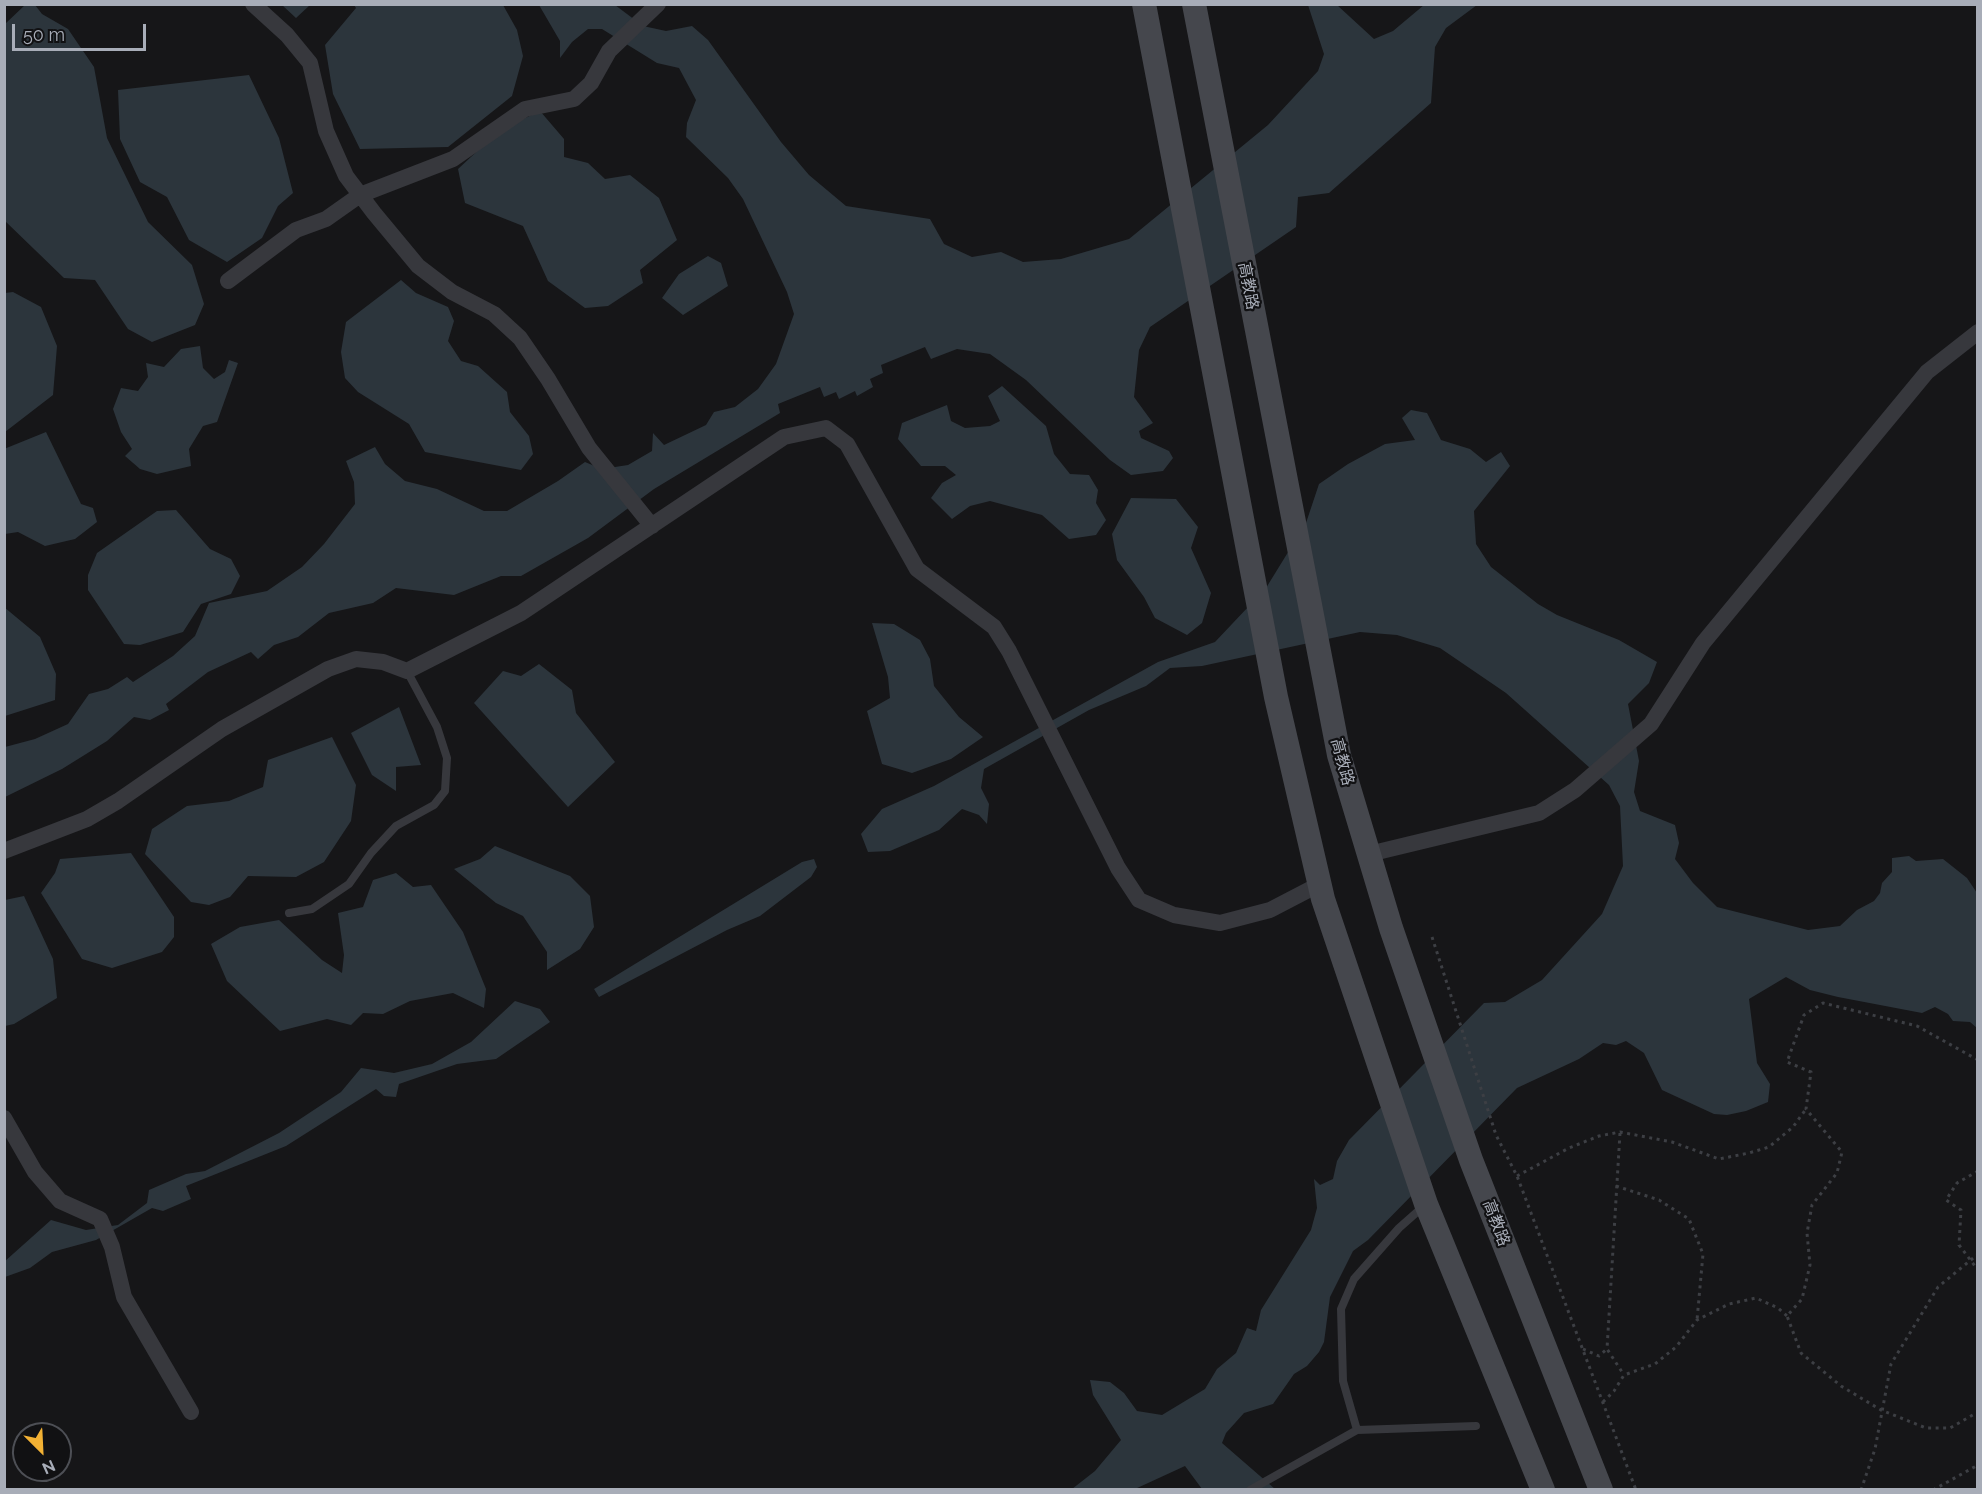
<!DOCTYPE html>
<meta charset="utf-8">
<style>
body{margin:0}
#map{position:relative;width:1982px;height:1494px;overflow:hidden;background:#161618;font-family:Raleway,sans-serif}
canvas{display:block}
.frame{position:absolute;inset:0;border:6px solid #a8adb8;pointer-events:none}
.north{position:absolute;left:12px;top:1422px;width:60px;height:60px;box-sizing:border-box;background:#111113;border:2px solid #4d4f55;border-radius:50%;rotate:156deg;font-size:16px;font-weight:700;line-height:24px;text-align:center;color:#a8adb8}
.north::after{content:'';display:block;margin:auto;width:21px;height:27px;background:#f2b134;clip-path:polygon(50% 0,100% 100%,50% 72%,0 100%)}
.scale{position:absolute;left:12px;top:24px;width:134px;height:27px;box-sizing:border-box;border:3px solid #a8adb8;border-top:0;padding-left:8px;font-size:18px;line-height:21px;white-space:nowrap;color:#a8adb8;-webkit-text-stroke:4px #111113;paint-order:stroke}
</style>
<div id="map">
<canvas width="1982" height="1494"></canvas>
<div class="frame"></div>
<div class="north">N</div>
<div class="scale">50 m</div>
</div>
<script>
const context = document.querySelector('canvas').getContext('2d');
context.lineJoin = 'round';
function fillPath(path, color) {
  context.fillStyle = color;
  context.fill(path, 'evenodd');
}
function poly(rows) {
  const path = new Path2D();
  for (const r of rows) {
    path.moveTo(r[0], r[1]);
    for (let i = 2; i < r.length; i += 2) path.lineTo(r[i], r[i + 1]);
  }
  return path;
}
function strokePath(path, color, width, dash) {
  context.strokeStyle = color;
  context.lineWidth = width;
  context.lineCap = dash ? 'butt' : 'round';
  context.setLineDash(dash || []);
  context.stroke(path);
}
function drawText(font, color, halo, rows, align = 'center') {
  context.font = font + ' Raleway,"Noto Sans SC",sans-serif';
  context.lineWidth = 4.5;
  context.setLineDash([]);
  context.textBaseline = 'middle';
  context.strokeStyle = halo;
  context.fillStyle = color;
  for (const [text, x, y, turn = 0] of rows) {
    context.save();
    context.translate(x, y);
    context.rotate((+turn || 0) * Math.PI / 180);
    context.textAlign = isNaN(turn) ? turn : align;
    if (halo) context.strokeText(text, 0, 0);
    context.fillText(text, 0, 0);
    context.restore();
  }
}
const water = poly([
 [25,5,35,5,42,14,68,29,94,67,107,138,148,222,192,265,204,304,195,325,152,342,128,329,95,280,64,278,5,221,5,24],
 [282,5,310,5,296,18],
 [354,5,503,5,517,30,523,56,512,96,448,147,360,149,333,94,325,45,356,8],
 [539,5,615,5,643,26,666,31,692,26,708,40,781,142,809,175,846,206,930,219,944,244,972,257,1001,252,1023,262,1061,259,1129,239,1268,125,1318,71,1324,54,1308,5,1337,5,1374,39,1393,31,1424,5,1477,5,1446,28,1435,47,1431,103,1329,193,1298,197,1296,227,1150,327,1139,350,1134,397,1153,423,1139,431,1141,438,1169,451,1173,458,1163,471,1131,475,1110,460,1026,380,990,354,957,349,931,359,925,347,881,365,883,373,870,379,873,387,857,396,855,391,839,399,836,392,824,397,820,387,778,404,780,413,654,489,588,538,521,576,501,576,454,595,396,588,373,603,329,613,298,637,274,645,258,659,251,652,208,672,166,704,169,710,150,720,134,717,107,741,62,769,5,797,5,747,35,739,68,724,89,694,108,689,127,677,133,682,173,656,195,636,209,603,267,591,302,567,324,544,355,504,354,482,346,461,375,447,385,464,405,481,437,489,484,511,507,511,558,481,585,462,602,469,628,465,652,451,653,433,664,445,706,425,714,412,735,407,758,389,776,364,794,314,787,292,743,199,728,178,686,137,687,123,696,100,679,68,657,63,602,29,588,29,572,42,560,58,560,41],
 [249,75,279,138,293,193,278,206,262,238,227,262,189,240,167,197,140,182,120,139,118,90],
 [540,111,564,139,564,157,588,163,605,179,630,175,659,198,677,240,640,270,643,283,608,306,585,308,548,281,523,226,465,203,458,169,500,130],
 [708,256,721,263,728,286,683,315,662,298,679,274],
 [401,280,416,293,448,307,454,321,448,341,461,361,478,366,507,392,510,412,529,436,533,454,521,470,425,452,409,424,358,392,345,378,341,352,346,322],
 [13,292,41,307,57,346,53,395,5,432,5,293],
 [200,346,203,368,214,379,225,372,229,360,238,363,217,422,203,426,189,449,191,466,157,474,140,469,125,456,132,449,121,432,113,409,121,388,138,391,148,377,146,363,164,367,181,349],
 [1002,386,1046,426,1054,454,1070,474,1089,475,1098,490,1096,503,1106,520,1096,535,1069,539,1042,515,990,501,970,506,952,519,931,498,942,483,956,475,945,466,921,466,898,439,902,423,947,405,951,421,965,428,990,426,1000,421,988,396],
 [1411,410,1427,413,1441,440,1470,449,1486,462,1501,452,1510,466,1474,511,1476,544,1491,567,1538,604,1557,615,1619,640,1657,662,1649,683,1628,704,1639,761,1634,792,1640,811,1675,825,1679,843,1675,859,1693,883,1717,907,1808,930,1840,926,1857,910,1874,901,1880,893,1882,883,1892,872,1892,858,1909,856,1916,861,1943,859,1967,878,1977,893,1977,1028,1970,1022,1953,1021,1948,1014,1935,1007,1922,1013,1838,997,1810,990,1786,977,1749,999,1757,1063,1770,1084,1768,1102,1746,1111,1727,1115,1714,1114,1662,1090,1644,1053,1626,1041,1616,1045,1603,1043,1579,1059,1517,1088,1368,1240,1353,1251,1330,1297,1324,1342,1319,1352,1307,1366,1294,1374,1273,1404,1244,1413,1226,1433,1222,1443,1275,1489,1202,1489,1185,1466,1135,1489,1072,1489,1095,1471,1121,1440,1093,1395,1090,1380,1110,1382,1124,1393,1137,1411,1162,1415,1205,1389,1217,1369,1236,1353,1247,1328,1256,1331,1261,1310,1311,1230,1317,1208,1314,1179,1320,1185,1333,1179,1337,1161,1349,1140,1484,1003,1505,1002,1542,980,1602,914,1623,866,1620,806,1609,785,1506,693,1440,648,1397,635,1360,632,1202,666,1170,668,1146,686,1089,710,984,769,981,788,989,804,987,824,979,815,962,809,939,830,890,851,868,852,861,834,882,809,934,786,1158,662,1215,642,1266,588,1306,523,1319,484,1348,464,1385,444,1415,440,1402,418],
 [46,432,81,504,93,508,97,522,75,539,45,546,18,532,5,534,4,449],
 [1131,498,1176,499,1198,527,1191,548,1211,593,1202,623,1187,635,1155,618,1144,597,1117,560,1112,534],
 [176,510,210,549,231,559,240,576,231,594,201,604,183,632,140,645,124,644,88,590,88,575,97,553,157,511],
 [4,607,40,637,56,674,55,700,5,716],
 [872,623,894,624,920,640,930,659,934,686,959,717,983,737,951,759,912,773,882,764,867,711,890,698,888,677],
 [539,664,572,690,576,713,615,762,568,807,474,703,503,671,521,676],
 [399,707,421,765,396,767,396,791,372,775,351,733],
 [332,737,356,785,351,821,324,862,296,877,248,876,230,897,209,905,191,902,145,854,152,829,187,806,229,801,263,787,268,760],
 [495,846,570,876,590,896,594,927,580,949,547,970,547,952,523,916,496,903,454,869,480,859],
 [131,853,174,917,174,937,162,952,112,968,82,959,41,893,55,873,60,859],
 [814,859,817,867,811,877,760,916,727,930,599,997,594,989,802,862],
 [396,873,413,887,431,885,463,932,486,989,484,1008,453,993,410,1001,383,1014,363,1013,351,1025,327,1019,280,1031,227,981,211,944,240,927,279,920,322,960,342,973,344,955,338,913,363,907,373,880],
 [24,896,53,959,57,998,14,1024,5,1026,5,900],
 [515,1001,540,1009,550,1022,496,1059,457,1064,399,1084,396,1097,384,1096,376,1089,286,1146,186,1186,191,1199,163,1211,152,1208,96,1240,52,1252,30,1268,5,1277,4,1262,51,1220,86,1230,118,1225,147,1203,149,1190,186,1174,205,1171,279,1133,341,1092,361,1068,394,1073,432,1064,471,1042]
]);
const path = poly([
 [1432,937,1496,1135,1517,1176,1636,1490],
 [1978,1060,1917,1026,1823,1003,1804,1015,1787,1062,1811,1072,1806,1109,1842,1152,1837,1173,1812,1205,1807,1233,1810,1265,1802,1299,1787,1316,1801,1353,1841,1386,1881,1410,1926,1428,1950,1428,1978,1412],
 [1620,1133,1607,1349,1624,1375],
 [1978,1171,1957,1183,1946,1200,1961,1210,1959,1245,1978,1270],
 [1517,1176,1569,1148,1599,1136,1620,1132,1672,1142,1719,1159,1749,1153,1769,1147,1793,1127,1806,1109],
 [1616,1186,1659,1200,1689,1219,1703,1254,1697,1320],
 [1583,1349,1599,1356,1607,1349],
 [1603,1402,1614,1391,1624,1375,1655,1364,1676,1347,1697,1320,1729,1304,1756,1298,1778,1308,1787,1316],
 [1861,1490,1875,1449,1891,1364,1938,1287,1978,1254],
 [1933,1490,1978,1465]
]);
const service = poly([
 [289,913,312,909,349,884,371,853,396,826,434,805,445,791,447,758,437,727,407,671],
 [1357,1430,1343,1381,1341,1309,1354,1279,1399,1228,1425,1205],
 [1250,1490,1357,1430,1476,1426]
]);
const minor = poly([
 [253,4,287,35,310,63,326,131,346,176,374,213,418,266,452,292,494,314,520,338,548,379,589,448,652,526],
 [228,281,296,230,326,219,360,195,453,159,525,109,574,99,591,83,609,51,658,4],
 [4,851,87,819,118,801,222,729,328,669,356,659,383,662,407,671,521,613,784,437,826,428,847,444,917,569,994,627,1009,651,1118,868,1139,900,1174,915,1220,923,1270,910,1320,884],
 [1369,854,1539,813,1575,790,1651,724,1703,643,1927,372,1978,332],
 [4,1118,35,1172,60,1201,100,1219,112,1247,124,1297,191,1412]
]);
const secondary = poly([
 [1144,4,1276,697,1323,899,1426,1204,1543,1490],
 [1194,4,1339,755,1391,928,1471,1160,1601,1490]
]);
const streetNames = [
 ["高教路",1248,286,79],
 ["高教路",1342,762,75],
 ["高教路",1496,1223,69]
];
fillPath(water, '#2c353c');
strokePath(path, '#3d3f44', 3, [3, 4.5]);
strokePath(service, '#37383d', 8);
strokePath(minor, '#37383d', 16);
strokePath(secondary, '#45474d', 24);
drawText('16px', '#a8adb8', '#111113', streetNames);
</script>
